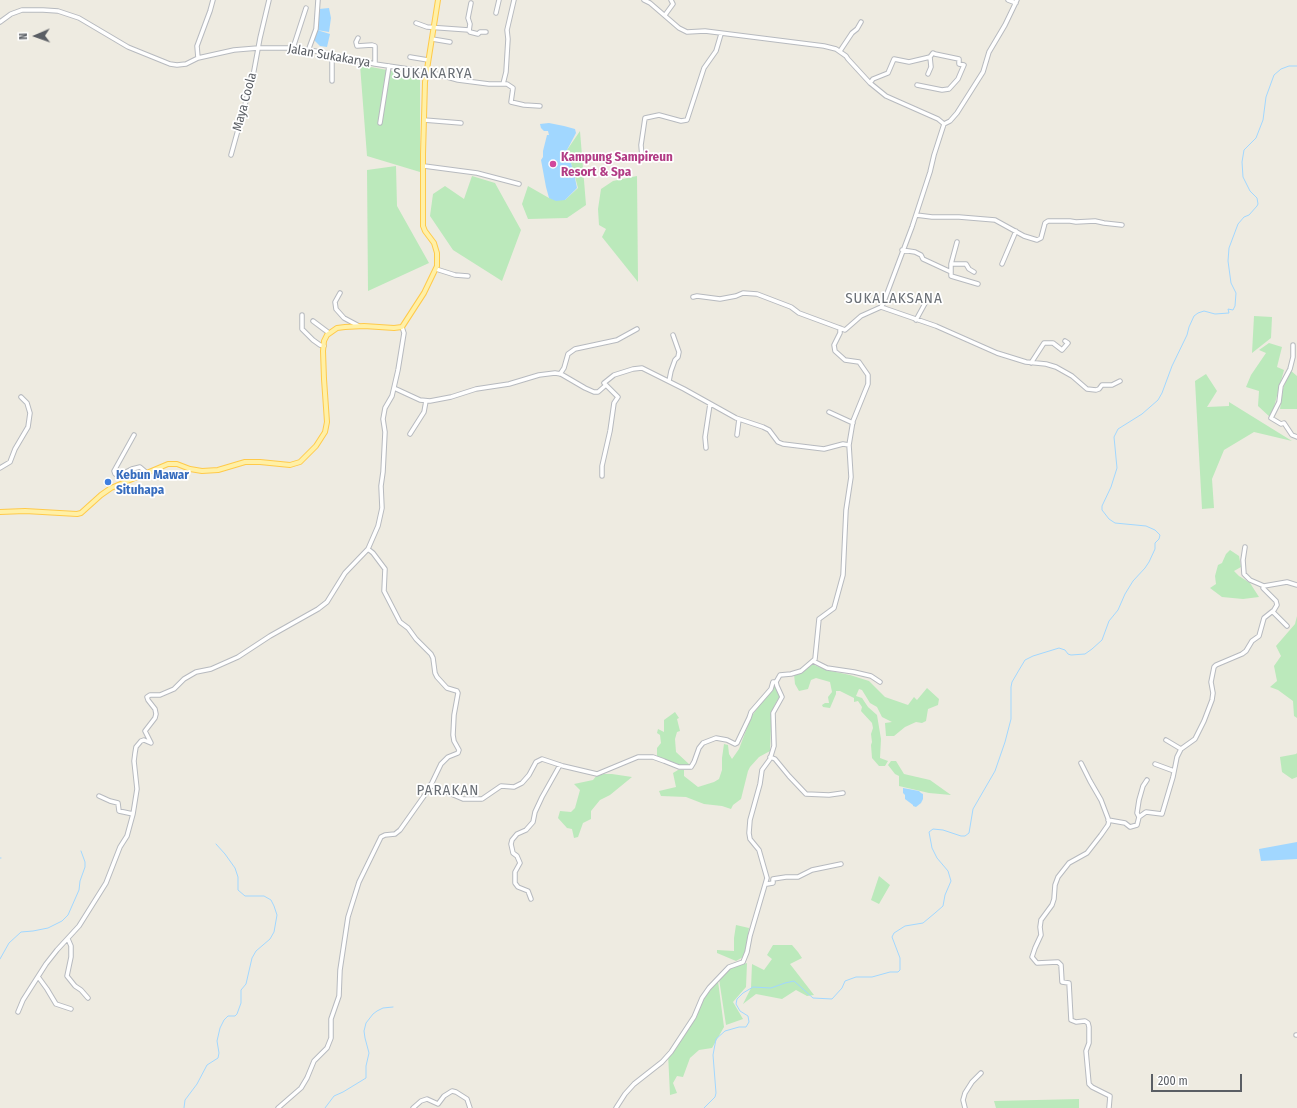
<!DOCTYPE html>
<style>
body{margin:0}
#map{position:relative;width:1297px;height:1108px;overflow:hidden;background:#eeebe1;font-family:"Fira Sans Condensed",sans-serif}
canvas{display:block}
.north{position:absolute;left:16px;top:16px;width:40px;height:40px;-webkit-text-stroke:3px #fff;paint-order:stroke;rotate:268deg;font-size:11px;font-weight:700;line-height:16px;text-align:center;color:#5a5e64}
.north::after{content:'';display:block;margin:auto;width:14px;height:18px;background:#5a5e64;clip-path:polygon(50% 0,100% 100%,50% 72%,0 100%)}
.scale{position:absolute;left:1151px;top:1074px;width:91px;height:18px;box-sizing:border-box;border:2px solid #5a5e64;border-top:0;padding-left:5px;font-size:12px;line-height:14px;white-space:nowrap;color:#5a5e64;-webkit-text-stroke:3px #fff;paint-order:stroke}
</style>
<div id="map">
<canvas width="1297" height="1108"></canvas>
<div class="north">N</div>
<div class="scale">200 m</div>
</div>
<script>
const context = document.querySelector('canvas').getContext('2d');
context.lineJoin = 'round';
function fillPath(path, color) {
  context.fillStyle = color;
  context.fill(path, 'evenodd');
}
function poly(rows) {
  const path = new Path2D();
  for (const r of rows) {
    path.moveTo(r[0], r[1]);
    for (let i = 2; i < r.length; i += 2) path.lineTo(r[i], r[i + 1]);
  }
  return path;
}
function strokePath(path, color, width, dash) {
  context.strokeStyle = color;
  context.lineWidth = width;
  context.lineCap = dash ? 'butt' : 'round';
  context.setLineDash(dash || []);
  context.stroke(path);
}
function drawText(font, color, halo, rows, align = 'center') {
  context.font = font + ' "Fira Sans Condensed",sans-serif';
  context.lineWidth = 3.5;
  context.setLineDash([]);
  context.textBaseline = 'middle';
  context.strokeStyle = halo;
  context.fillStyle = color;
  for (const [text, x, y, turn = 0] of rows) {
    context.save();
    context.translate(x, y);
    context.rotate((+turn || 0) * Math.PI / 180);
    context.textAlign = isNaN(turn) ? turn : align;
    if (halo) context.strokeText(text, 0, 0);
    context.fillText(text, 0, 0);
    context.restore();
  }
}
const green = poly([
 [360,65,420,76,420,172,367,156],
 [580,131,586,205,567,218,528,219,522,204,528,186,549,198,565,200,578,188,574,173,567,150],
 [396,166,397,206,429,263,368,291,367,170],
 [472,176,495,183,521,230,502,281,453,250,430,216,433,194,445,186,464,199],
 [637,176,638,282,602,237,606,229,599,225,598,209,601,189,613,181],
 [1254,316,1272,317,1271,338,1252,353],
 [1269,343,1282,347,1277,367,1284,370,1271,418,1258,406,1259,391,1246,387,1251,375,1266,353,1259,350],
 [1290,370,1297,376,1297,409,1280,409,1283,389],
 [1206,374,1217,391,1207,407,1229,406,1229,402,1292,441,1254,432,1224,450,1212,479,1214,508,1202,509,1195,381],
 [1230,550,1239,556,1241,567,1234,571,1239,576,1250,583,1259,597,1243,599,1222,597,1210,588,1216,584,1215,576,1218,565,1222,563,1226,554],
 [1297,616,1297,718,1294,716,1293,701,1278,690,1270,687,1277,681,1274,666,1281,656,1276,646,1295,624],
 [812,664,826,670,850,675,869,681,885,697,908,705,914,697,917,700,927,688,939,699,938,705,928,709,926,721,922,723,916,722,905,727,894,736,886,736,885,723,892,722,882,717,877,707,870,703,862,690,859,689,856,696,862,698,868,707,877,715,881,739,880,758,888,761,885,766,879,766,872,758,871,745,872,742,871,734,873,728,872,723,861,711,862,707,858,701,854,702,854,698,840,691,836,691,836,694,830,708,823,707,822,705,825,703,829,703,828,697,832,692,830,682,816,678,811,680,808,689,799,691,795,684,794,674],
 [775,684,780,696,774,706,771,728,770,751,759,757,750,767,748,771,741,799,733,805,731,809,722,806,704,804,686,797,661,796,659,791,676,787,673,773,678,770,684,770,684,776,698,787,714,782,719,779,722,770,722,758,724,744,728,745,729,754,732,759,739,749,751,717],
 [675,712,679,718,677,719,680,731,677,732,675,739,676,752,690,765,677,766,657,757,657,748,661,743,660,735,657,733,658,729,664,732,664,720],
 [1297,753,1297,777,1292,779,1282,772,1280,757,1296,754],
 [891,761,896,761,904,774,930,780,951,795,929,793,899,786,899,776,895,774,888,765],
 [604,774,612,774,632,777,610,795,600,800,591,811,591,819,583,823,578,837,574,838,572,829,567,828,558,818,560,811,571,812,575,808,580,790,574,784,593,780,597,775],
 [879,876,890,885,879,904,871,900],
 [736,925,749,928,745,956,736,961,717,953,717,950,734,951,734,938],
 [773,945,792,945,798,952,802,958,790,964,814,995,807,996,796,990,782,999,756,994,743,1004,751,988,752,964,764,970,772,959,767,955],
 [747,963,746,987,733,1002,743,1019,726,1025,719,979,730,968],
 [718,981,724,1027,712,1048,699,1050,690,1058,683,1077,677,1076,673,1083,677,1093,670,1095,668,1053,676,1040,697,1016,703,994],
 [1079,1099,1079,1108,996,1108,994,1101]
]);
const water = poly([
 [329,8,331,18,329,32,317,30,319,9],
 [317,30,330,34,327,47,320,46,314,40],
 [549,123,564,126,575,129,576,133,567,150,574,173,577,188,565,200,556,201,549,198,546,187,541,160,543,157,543,151,547,135,549,135,548,131,544,131,541,128,540,124],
 [903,788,919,791,921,793,923,794,923,799,921,803,916,807,913,806,913,805,905,799,905,795,903,793],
 [1297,842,1297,859,1261,861,1259,849]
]);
const stream = poly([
 [0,858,1,858],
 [0,959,9,943,21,932,33,931,48,928,62,921,68,915,79,890,80,881,85,867,85,862,81,851],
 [184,1108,185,1100,197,1084,207,1065,218,1058,219,1053,217,1041,220,1028,224,1020,228,1016,235,1016,237,1014,241,1003,241,990,246,984,252,958,256,951,270,939,274,932,277,915,274,906,271,900,264,896,245,896,238,890,238,877,235,868,225,854,216,844],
 [325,1108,334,1096,343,1092,366,1078,366,1066,369,1053,365,1038,364,1031,366,1023,373,1014,377,1011,383,1008,393,1007],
 [704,1108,715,1097,716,1093,713,1055,716,1039,725,1031,739,1027,746,1027,749,1022,748,1016,740,1011,736,1004,737,999,743,993,753,987,771,988,785,983,794,981,813,998,832,999,842,988,845,981,856,977,872,977,890,972,898,972,900,970,900,958,892,937,894,933,905,926,923,923,935,913,943,906,945,895,951,881,948,871,937,858,932,848,929,832,933,829,943,830,961,836,965,836,969,833,973,809,995,771,1005,742,1011,719,1011,687,1012,682,1019,670,1025,660,1033,656,1059,648,1065,650,1068,654,1071,655,1085,654,1092,649,1102,640,1109,621,1118,610,1125,594,1133,581,1145,568,1149,562,1155,549,1155,543,1159,539,1160,535,1155,530,1146,526,1115,523,1109,519,1102,510,1102,506,1111,487,1117,468,1114,437,1118,429,1142,414,1158,400,1162,393,1172,366,1187,335,1189,327,1194,316,1198,313,1204,311,1215,314,1229,313,1228,309,1233,310,1235,306,1236,293,1231,283,1228,261,1229,248,1238,224,1244,217,1249,215,1257,206,1258,204,1257,198,1250,191,1243,177,1242,162,1244,150,1256,138,1263,120,1266,97,1274,75,1281,69,1289,66,1297,66]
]);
const minor = poly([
 [213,0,210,11,197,46,198,58,234,50,258,48,293,48,315,51,375,64,429,72,458,80,489,84,507,84,513,88,511,102,524,105,540,106],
 [644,0,650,3,679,28,687,32,705,31,824,46,836,49,846,56,848,59,870,83,886,96,938,119,944,124],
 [1008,0,1016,3],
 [496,13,499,0],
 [665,15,673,4,671,0],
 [0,22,11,14,22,10,43,10,58,11,79,18,128,47,170,64,177,65,186,64,198,58],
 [416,23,427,27,469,30,470,32,478,34,480,32,486,32],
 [469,31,470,24,468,18,471,3],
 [358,38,356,42,357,46,372,45,375,46,375,64],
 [432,39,450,42],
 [293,48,306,8],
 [308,51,316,29,318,0],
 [840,51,852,33,857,29,861,22],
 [410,57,428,60],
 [332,81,332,55],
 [870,83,873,79,888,73,894,59,909,62,930,57,931,67,928,74],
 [503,84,506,72,508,39,507,30,514,0],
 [917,85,942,90,949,89,958,79,964,65,959,64,959,59,935,54,933,53,930,57],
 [424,120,461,123],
 [380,123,389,66],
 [231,155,253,76,260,38,269,0],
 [642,157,641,145,645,118,659,115,681,121,687,120,704,68,716,51,721,34],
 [424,166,477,173,519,184],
 [916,215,932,217,959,217,995,220,1024,236,1037,240,1041,238,1045,223,1048,221,1070,221,1076,222,1095,221,1104,223,1122,225],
 [957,242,951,264,951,276,978,284],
 [902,250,915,252,921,255,923,259,951,272],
 [951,264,966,264,969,269,974,272],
 [1002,264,1016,231],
 [436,269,455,275,468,276],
 [340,293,335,302,336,309,344,318,359,326],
 [693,297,697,296,720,299,736,296,743,293,757,294,791,307,799,313,845,330,861,316,881,307,883,304,912,227,930,172,934,155,944,124,950,121,957,113,983,72,989,52,1005,25,1017,0],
 [881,307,936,326,997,353,1026,362,1046,364,1056,367,1072,376,1087,389,1096,390,1099,389,1102,385,1112,385,1120,381],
 [302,315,302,329,313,340,320,345,324,346],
 [916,320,928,298],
 [313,321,329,333],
 [1293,345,1293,357,1290,369,1281,386,1279,402,1271,418,1281,424,1284,423,1292,435,1297,437],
 [1031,363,1044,343,1053,343,1062,350,1068,343,1065,341],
 [560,374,564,368,568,354,575,349,617,340,637,329],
 [669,381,671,371,675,360,678,357,679,352,673,335],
 [394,388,420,400,430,401,451,397,476,389,509,384,539,375,555,373,561,374,585,388,594,392,598,392,606,385,604,383,614,375,633,369,642,368,684,389,736,418,763,427,769,430,778,442,783,444,824,449,843,444,849,445],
 [829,412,853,423],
 [410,434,424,412,426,401],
 [134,435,114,471,115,474,120,475,132,469,140,467,147,473],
 [737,435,739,419],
 [706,448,705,437,710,404],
 [0,468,10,462,15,449,28,427,30,413,27,403,21,397],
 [602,476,602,466,610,431,614,403,618,397,606,385],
 [1245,547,1243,560,1244,574,1250,580,1264,586],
 [1273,612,1287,626],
 [813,661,827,668,854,672,871,676,880,682],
 [1166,740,1181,749],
 [770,757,775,759,789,776,806,794,829,795,843,793],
 [1081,763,1090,781,1101,800,1109,821,1108,825,1101,835,1087,853,1069,863,1058,877,1055,885,1054,899,1052,905,1041,920,1040,927,1041,935,1035,948,1032,957,1037,963,1058,962,1061,965,1062,982,1069,983,1071,1020,1076,1022,1085,1021,1088,1023,1089,1027,1089,1043,1086,1051,1089,1084,1092,1087,1110,1096,1109,1108],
 [1155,764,1174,771],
 [430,785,463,799,482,799,501,786,514,787,522,783,529,775,536,762,542,759,563,766,597,774,638,757,653,757,664,761,679,767,691,767,694,762,699,748,703,743,716,738,727,740,735,744,737,743,749,718,751,712,771,689,773,682,776,682],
 [99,796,110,801,118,803,119,811,133,814],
 [1139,817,1137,813,1139,800,1143,786,1147,780],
 [1108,820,1125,823,1130,827,1137,825,1139,817,1146,812,1162,814,1173,777,1177,757,1181,749,1195,739,1204,721,1212,700,1213,693,1211,682,1214,667,1216,665,1242,654,1246,651,1252,641,1259,636,1264,618,1274,610,1277,605,1276,601,1263,588,1264,586,1287,582,1297,585],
 [767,884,773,883,773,879,786,877,798,877,812,870,841,864],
 [531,899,528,891,518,887,515,883,515,872,520,863,517,856,513,853,511,844,512,840,517,834,526,830,533,822,535,812,542,797,560,765],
 [68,939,71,946,71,957,67,976,75,986,81,990,88,998],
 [39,978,47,989,56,1004,71,1009],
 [18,1012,23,1000,46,964,57,950,79,926,106,883,120,847,127,836,133,814,137,789,134,761,135,753,136,747,141,741,144,740,151,743,145,731,155,718,156,714,155,709,148,700,147,697,150,695,160,695,174,689,184,679,196,672,211,669,238,657,270,636,318,609,327,602,345,573,368,549,378,526,382,508,381,486,383,472,385,432,383,419,385,408,392,396,398,370,404,333,402,327],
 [1296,1035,1297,1035],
 [278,1108,301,1088,307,1078,314,1061,327,1048,331,1038,331,1019,339,996,340,970,348,917,359,882,381,837,385,835,395,834,400,830,429,789,441,764,448,757,458,753,459,750,454,741,453,735,454,715,458,693,457,691,447,688,437,677,435,673,433,658,431,654,416,639,408,628,400,622,384,591,385,569,373,553,368,549],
 [413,1108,421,1101,427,1099,438,1104,444,1096,452,1091,456,1092,467,1099,470,1108],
 [616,1108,625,1094,634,1084,662,1062,671,1052,694,1017,702,998,709,988,729,967,743,962,747,952,750,936,767,878,759,850,750,839,749,833,750,820,760,784,762,770,770,759,774,746,773,713,782,697,777,686,776,682,780,675,791,674,801,671,815,659,819,619,834,608,843,575,846,510,851,477,849,445,853,421,868,384,868,375,859,362,845,360,835,351,834,345,840,333,840,328],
 [965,1108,963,1100,965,1093,972,1082,981,1073]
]);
const major = poly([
 [0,512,25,511,77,514,81,513,101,495,111,488,168,464,177,464,190,469,202,471,218,470,245,462,260,462,290,465,300,462,316,446,325,432,327,422,324,379,323,351,324,341,327,335,337,328,345,327,364,326,394,328,402,327,424,293,437,266,437,253,434,243,425,231,423,226,423,154,425,82,438,0]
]);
const markers = [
 [553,164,4,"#d1479c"],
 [108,482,4,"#3f7fe0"]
];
const streetNames = [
 ["Jalan Sukakarya",329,56,10],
 ["Maya Coola",245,102,-75]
];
const hotelNames = [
 ["Kampung Sampireun",561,157],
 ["Resort & Spa",561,172]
];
const shopNames = [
 ["Kebun Mawar",116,475],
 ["Situhapa",116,490]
];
const quarterNames = [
 ["SUKAKARYA",433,74],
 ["SUKALAKSANA",894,299],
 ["PARAKAN",448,791]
];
fillPath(green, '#bbe9bb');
fillPath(water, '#a1d7ff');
strokePath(stream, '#a1d7ff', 1);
strokePath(minor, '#b7babf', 5.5);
strokePath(major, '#ffca4a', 6);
strokePath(minor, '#fff', 3.5);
strokePath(major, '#fff0a6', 4);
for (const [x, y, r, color] of markers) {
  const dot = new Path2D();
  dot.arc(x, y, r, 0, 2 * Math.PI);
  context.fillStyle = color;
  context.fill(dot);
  strokePath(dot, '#fff', 1.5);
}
drawText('13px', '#5a5e64', '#fff', streetNames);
drawText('bold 13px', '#b23c85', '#fff', hotelNames, 'left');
drawText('bold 13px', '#366cbe', '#fff', shopNames, 'left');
context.letterSpacing = '1px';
drawText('15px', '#6b7076', '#fff', quarterNames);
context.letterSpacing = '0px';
</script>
